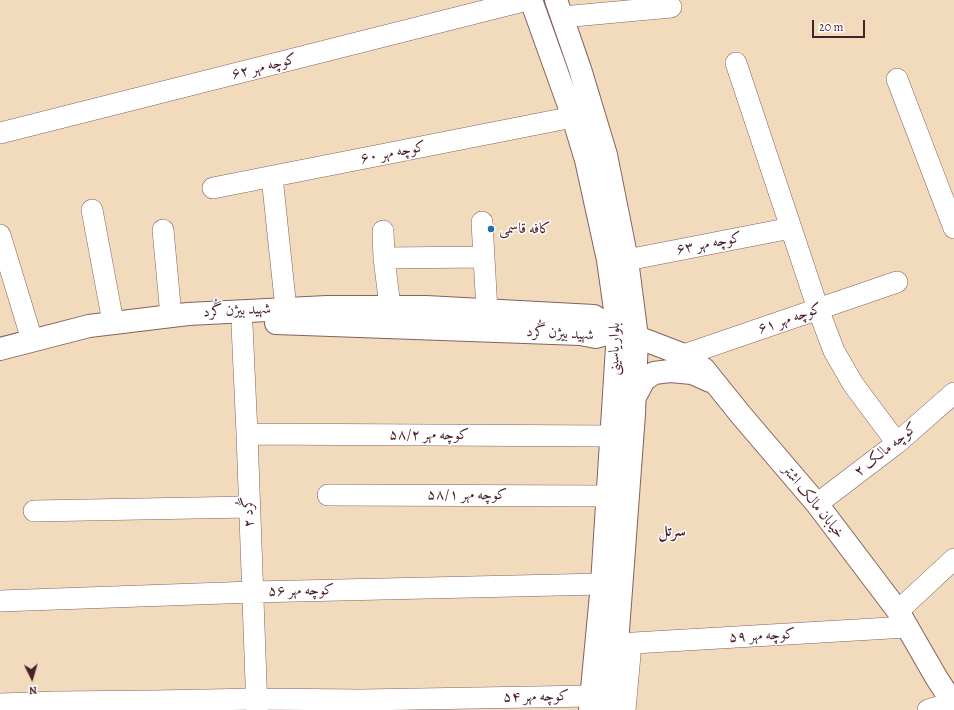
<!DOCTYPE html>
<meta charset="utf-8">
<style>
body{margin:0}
#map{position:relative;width:954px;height:710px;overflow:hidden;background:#f2dbbc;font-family:Alegreya,serif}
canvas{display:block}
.north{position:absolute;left:12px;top:658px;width:40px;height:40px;-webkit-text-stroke:3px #fff;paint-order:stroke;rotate:175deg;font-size:11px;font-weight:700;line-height:16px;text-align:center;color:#4a1f2b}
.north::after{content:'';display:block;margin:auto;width:14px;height:18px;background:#4a1f2b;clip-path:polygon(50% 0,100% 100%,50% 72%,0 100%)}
.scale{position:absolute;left:812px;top:20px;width:53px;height:18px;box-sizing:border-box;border:2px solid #4a1f2b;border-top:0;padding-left:5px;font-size:12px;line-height:14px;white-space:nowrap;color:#4a1f2b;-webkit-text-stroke:3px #fff;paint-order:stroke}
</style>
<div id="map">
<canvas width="954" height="710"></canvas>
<div class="north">N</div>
<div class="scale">20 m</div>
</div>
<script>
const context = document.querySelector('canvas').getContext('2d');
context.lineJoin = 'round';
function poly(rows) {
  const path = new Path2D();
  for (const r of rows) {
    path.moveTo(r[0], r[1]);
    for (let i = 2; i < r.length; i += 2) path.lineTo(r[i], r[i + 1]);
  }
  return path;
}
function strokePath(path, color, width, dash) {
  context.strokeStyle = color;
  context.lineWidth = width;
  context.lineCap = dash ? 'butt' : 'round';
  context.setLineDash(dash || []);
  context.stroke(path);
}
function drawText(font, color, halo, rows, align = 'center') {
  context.font = font + ' Alegreya,Amiri,serif';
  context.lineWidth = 3;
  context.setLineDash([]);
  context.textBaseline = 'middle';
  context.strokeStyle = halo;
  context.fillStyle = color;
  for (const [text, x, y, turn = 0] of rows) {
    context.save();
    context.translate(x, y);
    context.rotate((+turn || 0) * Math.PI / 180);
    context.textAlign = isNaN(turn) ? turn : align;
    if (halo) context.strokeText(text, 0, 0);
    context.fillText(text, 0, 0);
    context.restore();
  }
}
const street = poly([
 [562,17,671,7],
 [736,63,818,309,834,351,853,384,897,443],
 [897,79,954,228],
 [0,133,527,0],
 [272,177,286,309],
 [213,188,573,117],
 [92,210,113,322],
 [482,222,487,311],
 [163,230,171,316],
 [383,231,384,258,390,307],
 [0,235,32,340],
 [384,258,484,257],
 [627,260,791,228],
 [242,325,247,434,257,710],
 [684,355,897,282],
 [247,434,611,436],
 [328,495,607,496],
 [817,504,897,443,954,393],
 [34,511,249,507],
 [0,601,253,592,602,584],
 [898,611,954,559],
 [617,644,907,627],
 [617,644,630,655,625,710],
 [0,704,56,702,155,701,257,699,361,700,591,696],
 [928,710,954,702]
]);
const secondary = poly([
 [531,0,573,117,586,160,608,260,618,331,602,584,590,710],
 [556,0,580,69,606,155,627,260,637,337,634,414,617,644,611,710],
 [276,323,580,334,596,337,618,331],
 [0,349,89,326,188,314,327,307,426,307,594,316,618,331,637,337,684,355,704,369,741,415,817,504,898,611,936,677,954,705],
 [634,399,644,380,654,373,670,371,692,373,710,381]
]);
const markers = [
 [491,229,4,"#1f6fb2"]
];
const streetNames = [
 ["کوچه مهر ۶۲",264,67,-14],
 ["کوچه مهر ۶۰",393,153,-11],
 ["کوچه مهر ۶۳",709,244,-11],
 ["شهید بیژن گُرد",237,311,-3],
 ["کوچه مهر ۶۱",790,319,-19],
 ["شهید بیژن گُرد",560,334,3],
 ["بلوار یاسینی",615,349,-89],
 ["کوچه مهر ۵۸/۲",429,435],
 ["کوچه مالک ۲",886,450,-39],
 ["کوچه مهر ۵۸/۱",467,495],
 ["خیابان مالک اشتر",813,502,51],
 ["گُرد ۲",249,512,-92],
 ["کوچه مهر ۵۶",301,591,-1],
 ["کوچه مهر ۵۹",762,636,-3],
 ["کوچه مهر ۵۴",536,697,-1]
];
const poiNames = [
 ["کافه قاسمی",499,229]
];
const neighbourhoodNames = [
 ["سرتل",672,532]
];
strokePath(street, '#85615e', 22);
strokePath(secondary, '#85615e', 24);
strokePath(street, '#fff', 21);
strokePath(secondary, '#fff', 22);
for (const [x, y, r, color] of markers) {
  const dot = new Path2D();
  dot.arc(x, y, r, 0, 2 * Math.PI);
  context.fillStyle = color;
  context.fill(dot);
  strokePath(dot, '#fff', 1.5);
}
drawText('15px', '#4a1f2b', '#fff', streetNames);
drawText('15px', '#4a1f2b', '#fff', poiNames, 'left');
drawText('bold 16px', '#4a1f2b', '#fff', neighbourhoodNames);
</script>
